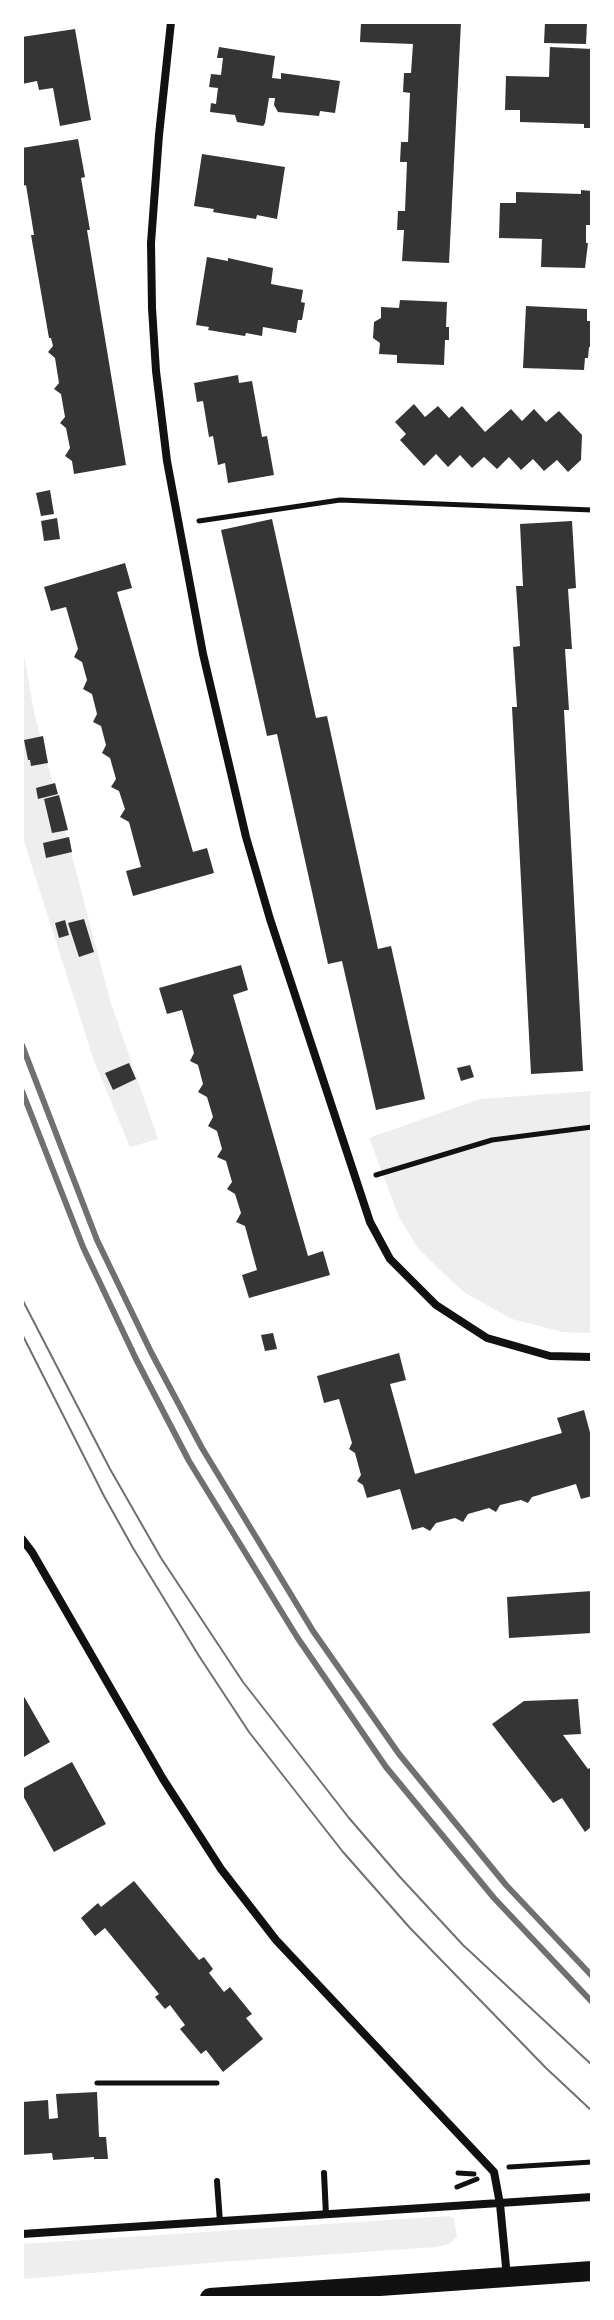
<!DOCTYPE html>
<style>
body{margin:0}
#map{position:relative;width:614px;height:2320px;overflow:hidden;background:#fff;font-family:"Work Sans",sans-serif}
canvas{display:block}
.frame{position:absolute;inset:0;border:24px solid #fff;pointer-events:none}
</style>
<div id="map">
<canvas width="614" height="2320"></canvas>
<div class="frame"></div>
</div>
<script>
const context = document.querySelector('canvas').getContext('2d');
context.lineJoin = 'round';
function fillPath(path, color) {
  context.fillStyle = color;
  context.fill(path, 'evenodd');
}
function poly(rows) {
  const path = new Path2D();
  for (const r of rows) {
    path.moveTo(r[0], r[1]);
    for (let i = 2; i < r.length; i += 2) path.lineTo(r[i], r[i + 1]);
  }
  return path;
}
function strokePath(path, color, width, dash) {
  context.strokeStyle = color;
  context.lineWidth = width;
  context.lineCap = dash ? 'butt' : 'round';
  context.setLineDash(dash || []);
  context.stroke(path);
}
const green = poly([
 [22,643,34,712,110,1000,158,1139,130,1147,94,1061,22,835],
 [592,1091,592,1333,563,1332,512,1319,465,1293,445,1275,417,1247,399,1217,369,1138,480,1099],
 [449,2216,454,2219,457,2237,449,2244,436,2247,220,2262,22,2279,22,2244]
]);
const building = poly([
 [361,22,461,22,449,263,402,261,404,230,397,230,398,211,405,211,407,162,400,162,401,142,408,142,410,93,403,92,404,73,411,73,413,44,360,42],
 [545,22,587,23,586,44,544,43],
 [75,29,91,120,60,126,53,88,39,90,37,81,22,84,22,37],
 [219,47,275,56,272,78,281,79,281,73,340,81,335,113,320,111,319,116,278,112,274,105,275,98,269,98,265,123,263,126,237,122,235,115,210,112,211,103,216,104,218,88,209,87,211,74,221,75,223,58,217,58],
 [550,47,592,49,592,128,584,128,584,124,520,122,520,110,505,110,506,76,549,77],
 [78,139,85,177,81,178,90,230,87,230,126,465,74,474,72,461,65,456,70,448,66,428,60,423,65,417,61,394,54,389,59,383,55,358,48,352,53,346,51,338,49,338,31,235,34,235,26,185,23,186,22,181,22,148],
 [202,154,285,167,277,219,257,215,256,219,213,212,214,209,194,206],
 [581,190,592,191,592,225,586,225,586,243,588,243,585,268,541,267,542,239,499,238,500,203,516,203,516,192,581,194],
 [207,257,228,261,228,258,273,268,271,284,303,290,301,302,305,303,302,320,298,320,296,333,263,327,262,336,246,333,245,336,208,330,209,327,196,325],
 [400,300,447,302,446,327,449,327,449,340,445,340,444,365,397,363,397,355,379,354,380,343,373,338,374,322,381,318,381,307,399,308],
 [526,306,587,309,587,321,590,321,591,347,589,347,588,358,585,358,584,370,523,368],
 [238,375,239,383,252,381,262,437,267,436,274,475,228,483,225,463,218,465,213,436,209,437,203,401,197,402,194,383],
 [414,404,425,417,438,406,449,418,462,406,485,432,511,409,522,421,534,409,546,422,559,411,582,435,581,460,568,472,557,460,544,471,533,459,521,470,509,457,497,469,484,457,472,468,460,455,448,467,436,454,424,466,400,440,406,434,395,422],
 [50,490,54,514,41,516,36,493],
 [57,518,60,539,44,541,41,521],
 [272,519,316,718,327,716,378,949,391,946,425,1099,376,1110,342,961,328,964,277,734,267,736,221,530],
 [572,521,576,588,568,589,572,649,565,649,569,710,564,710,583,1071,531,1074,512,707,517,707,513,647,520,646,516,586,523,586,520,524],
 [125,563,132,588,117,592,193,852,207,848,214,873,133,896,126,871,141,867,129,822,120,817,125,809,119,791,111,787,116,779,110,758,102,753,106,745,101,726,93,722,97,714,92,694,83,689,87,680,82,662,74,657,78,649,66,607,51,611,44,587],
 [43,736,48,763,31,766,30,760,28,760,24,740],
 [55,783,58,794,38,799,36,788],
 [59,795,68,830,52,833,44,799],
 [69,837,72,852,46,858,43,843],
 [84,919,94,952,79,957,68,923],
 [65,920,69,935,59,938,55,923],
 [241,965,248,990,233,995,308,1256,323,1251,330,1275,249,1298,242,1275,257,1270,245,1226,236,1222,241,1213,235,1194,227,1189,232,1182,226,1161,217,1157,222,1149,217,1131,208,1126,213,1117,207,1097,198,1092,203,1084,198,1065,190,1061,194,1053,182,1010,167,1014,159,988],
 [129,1063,136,1079,113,1090,105,1073],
 [470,1065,474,1077,461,1081,457,1068],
 [273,1333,277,1349,265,1351,261,1335],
 [399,1353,406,1380,390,1384,415,1474,562,1433,557,1418,584,1410,592,1440,592,1496,581,1499,576,1484,532,1497,528,1503,521,1500,500,1505,496,1512,489,1508,468,1514,463,1522,455,1518,436,1523,430,1531,423,1527,412,1530,400,1489,367,1498,363,1485,357,1481,361,1475,355,1453,349,1449,352,1443,339,1399,324,1403,317,1376],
 [592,1591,592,1633,509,1638,507,1597],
 [22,1693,50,1742,22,1758],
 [578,1699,581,1734,563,1735,588,1769,592,1767,592,1826,585,1832,562,1798,553,1803,492,1724,524,1701],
 [72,1762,106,1824,54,1852,22,1794,22,1789],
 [134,1881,199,1960,204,1957,213,1969,209,1973,224,1992,230,1987,252,2014,246,2018,263,2039,223,2072,206,2050,201,2054,180,2029,185,2025,170,2005,165,2009,155,1997,159,1994,105,1928,95,1936,81,1918,98,1903,101,1907],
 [97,2092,99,2137,106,2137,108,2159,94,2159,94,2157,53,2160,52,2153,22,2155,22,2102,48,2100,49,2119,58,2118,56,2094]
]);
const path = poly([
 [199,521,340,500,592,510],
 [376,1175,492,1140,592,1127],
 [97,2083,217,2083],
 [509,2167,592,2162],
 [458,2173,474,2174],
 [457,2187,477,2179]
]);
const service = poly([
 [324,2173,326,2215],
 [217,2181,220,2222]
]);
const minor = poly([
 [171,22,159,135,151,243,152,308,156,371,167,461,203,654,246,837,270,919,370,1222,390,1259,436,1305,487,1338,550,1356,592,1357],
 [22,1539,32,1552,163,1779,221,1869,276,1940,494,2172,500,2204,507,2277],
 [22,2234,592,2197]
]);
const primary = poly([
 [210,2298,592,2271]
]);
const tram = poly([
 [22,1299,110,1469,161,1558,243,1682,349,1818,400,1877,463,1945,592,2065],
 [22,1334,104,1496,133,1548,199,1656,249,1732,343,1852,410,1928,546,2068,592,2111]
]);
const rail = poly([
 [22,1045,97,1240,151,1352,202,1448,313,1631,399,1754,506,1885,592,1976],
 [22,1091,83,1247,136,1359,189,1461,297,1637,386,1767,494,1898,592,2002]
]);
fillPath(green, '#eee');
fillPath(building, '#353535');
strokePath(path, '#111', 5);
strokePath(service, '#111', 6);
strokePath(minor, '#111', 8);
strokePath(primary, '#111', 20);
strokePath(tram, '#707070', 2);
strokePath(rail, '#707070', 6);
</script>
